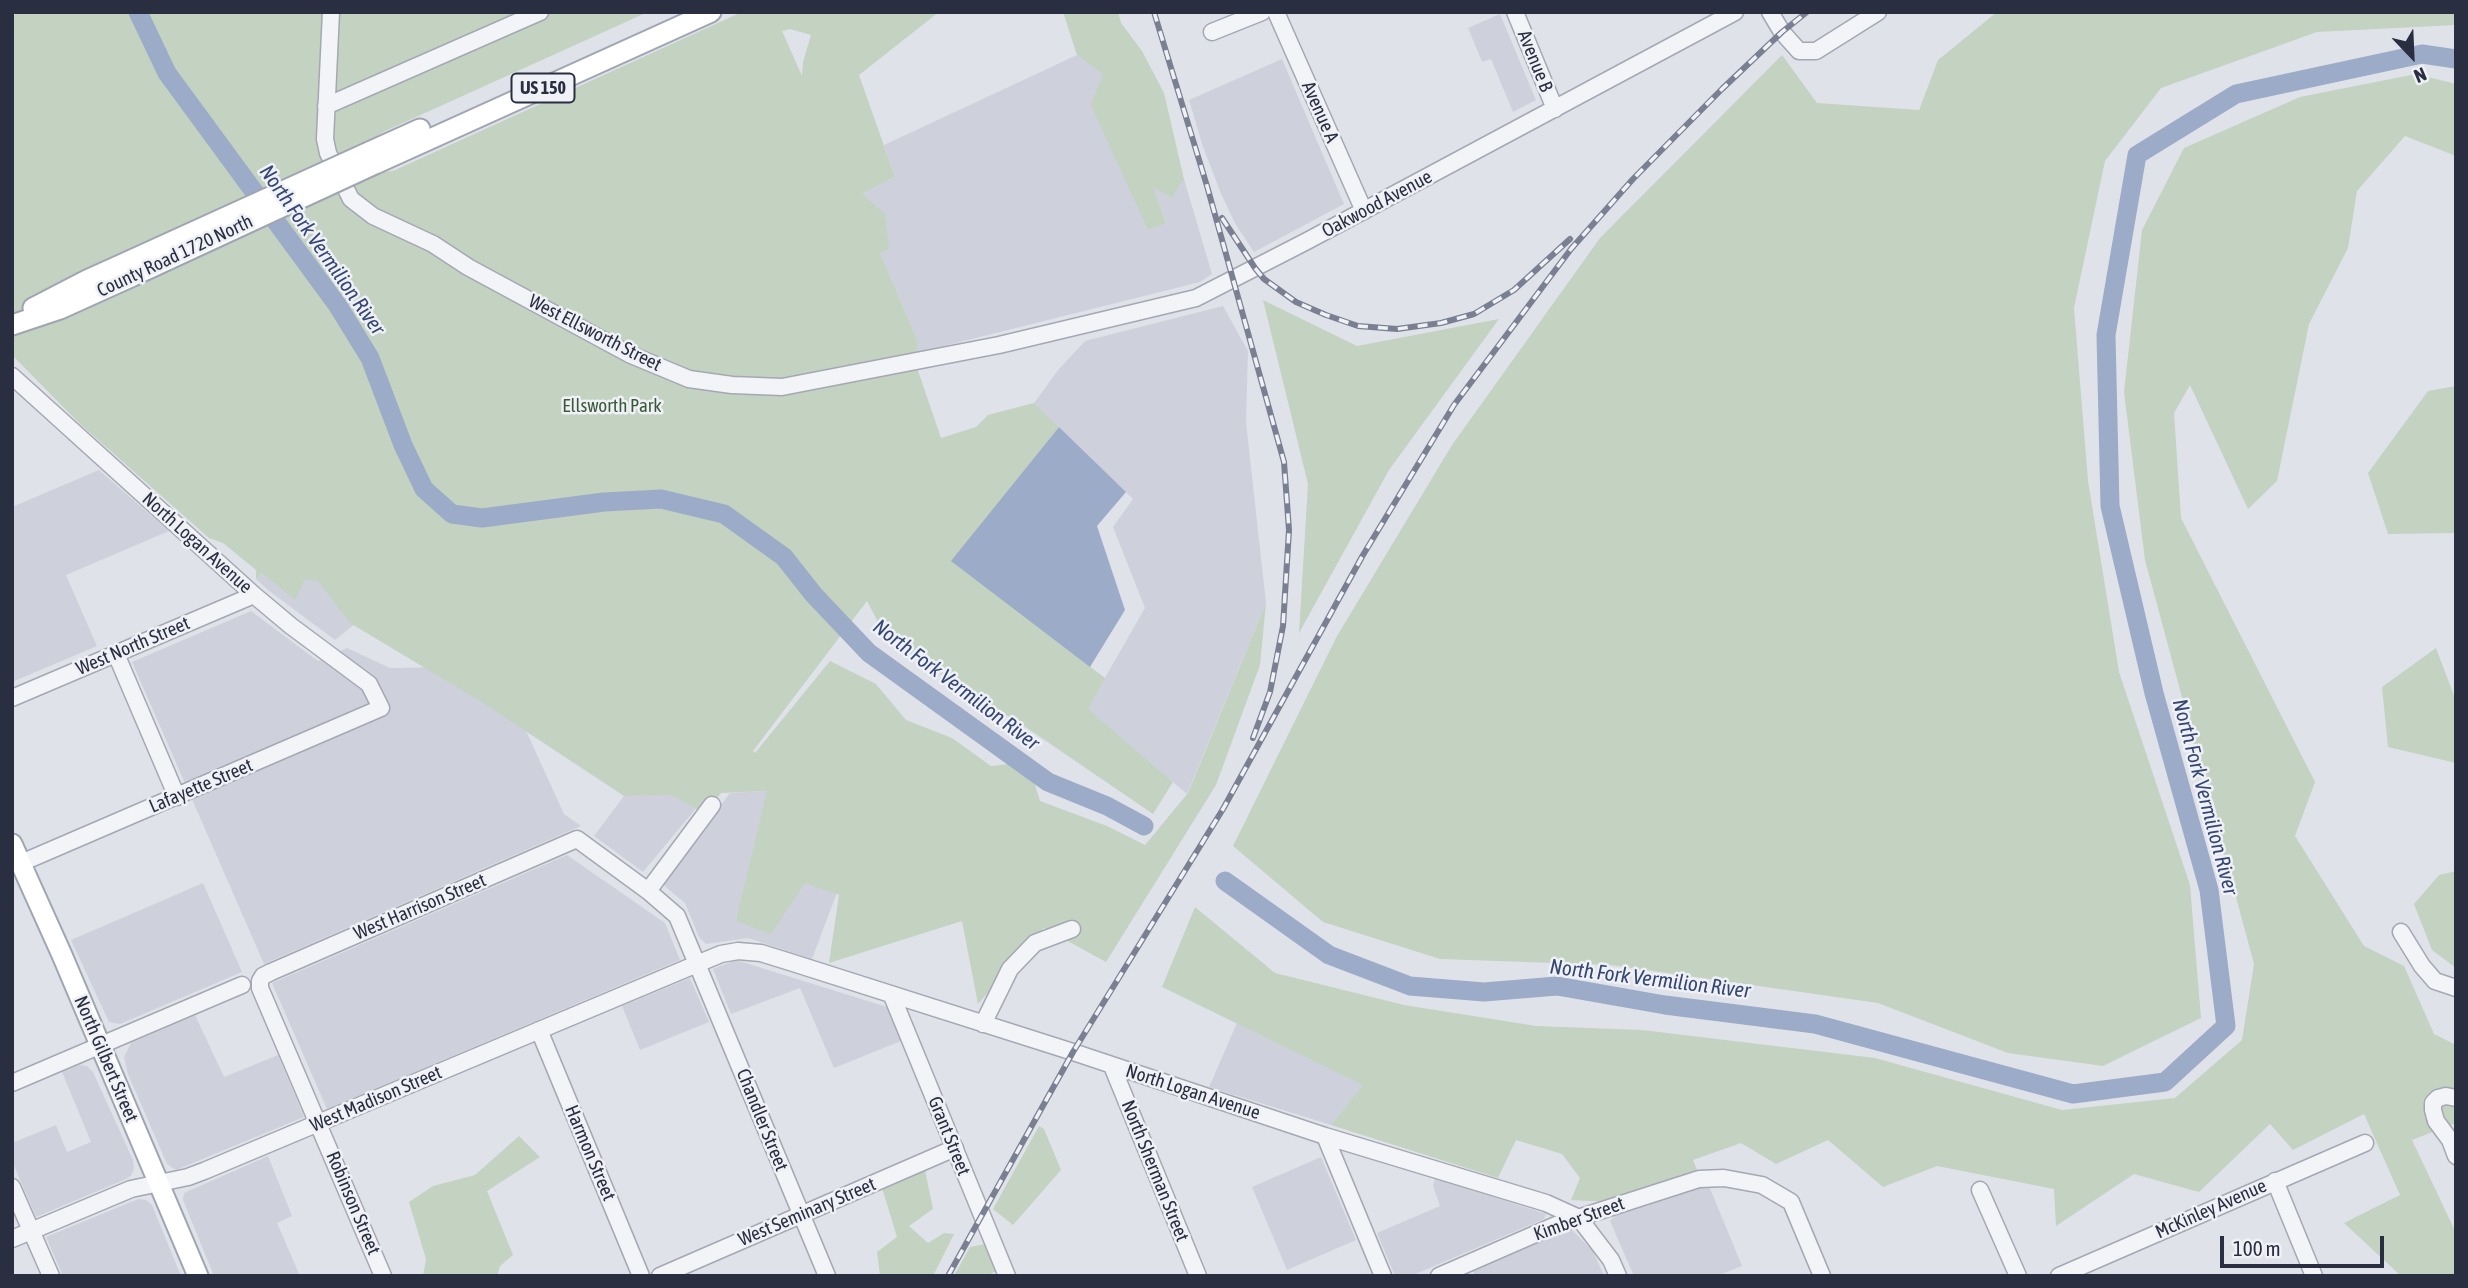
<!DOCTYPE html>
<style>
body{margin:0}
#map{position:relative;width:2468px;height:1288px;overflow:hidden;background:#e0e2e9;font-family:"Asap Condensed",sans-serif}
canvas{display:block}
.frame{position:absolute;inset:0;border:14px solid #292e40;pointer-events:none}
.north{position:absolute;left:2377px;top:21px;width:70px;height:70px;-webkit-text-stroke:5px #f0f1f6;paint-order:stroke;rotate:157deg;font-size:19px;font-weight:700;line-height:28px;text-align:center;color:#292e40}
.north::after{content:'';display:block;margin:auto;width:24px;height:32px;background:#292e40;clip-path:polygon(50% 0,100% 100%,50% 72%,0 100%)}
.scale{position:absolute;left:2220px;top:1236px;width:164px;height:32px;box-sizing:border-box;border:4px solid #292e40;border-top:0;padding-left:9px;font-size:21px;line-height:24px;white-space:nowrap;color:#292e40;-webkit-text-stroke:5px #f0f1f6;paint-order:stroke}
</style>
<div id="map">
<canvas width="2468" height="1288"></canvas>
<div class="frame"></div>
<div class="north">N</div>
<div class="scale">100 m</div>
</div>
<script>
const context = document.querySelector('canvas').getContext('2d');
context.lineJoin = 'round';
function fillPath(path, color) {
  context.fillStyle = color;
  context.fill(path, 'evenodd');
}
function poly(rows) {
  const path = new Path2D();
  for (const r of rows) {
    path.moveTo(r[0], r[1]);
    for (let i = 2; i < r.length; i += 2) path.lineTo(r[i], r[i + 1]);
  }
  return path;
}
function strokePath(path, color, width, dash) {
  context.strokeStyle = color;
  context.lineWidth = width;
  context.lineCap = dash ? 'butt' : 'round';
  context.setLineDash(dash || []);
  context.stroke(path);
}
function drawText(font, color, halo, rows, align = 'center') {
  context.font = font + ' "Asap Condensed",sans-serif';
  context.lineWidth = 5;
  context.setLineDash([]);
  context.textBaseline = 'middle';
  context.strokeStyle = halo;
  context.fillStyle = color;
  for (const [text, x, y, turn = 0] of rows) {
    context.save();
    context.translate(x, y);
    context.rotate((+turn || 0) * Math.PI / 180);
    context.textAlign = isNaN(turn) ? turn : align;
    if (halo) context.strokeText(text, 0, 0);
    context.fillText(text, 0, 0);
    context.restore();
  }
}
const built = poly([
 [1500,14,1536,100,1513,112,1491,59,1482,62,1468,28],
 [1077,55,1104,74,1148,230,1166,222,1152,186,1172,198,1184,179,1212,274,1200,282,916,353,918,342,880,253,862,194,895,177,884,145],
 [1282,59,1344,204,1254,252,1236,225,1222,196,1203,147,1189,100],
 [1223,306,1248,351,1246,422,1266,603,1187,794,1087,709,1145,608,1113,527,1133,499,1034,403,1059,369,1085,341],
 [99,470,169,531,66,575,97,646,12,682,12,507],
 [286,551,365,616,335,640,268,590,256,579],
 [251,611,318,661,347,648,390,668,450,667,518,713,564,814,581,826,264,964,132,662],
 [768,791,794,876,838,890,812,959,748,938,706,944,699,937,685,903,661,883,730,793],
 [681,794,698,806,643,872,594,836,624,796],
 [567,855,665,923,680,960,327,1109,272,983],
 [203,883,242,972,120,1024,109,1022,71,940],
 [736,960,887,1007,901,1041,834,1068,800,988,731,1014,713,969],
 [690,978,709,1022,640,1050,622,1006],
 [195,1015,224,1077,278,1055,304,1117,176,1170,167,1164,128,1074,124,1057,131,1043],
 [1237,1023,1364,1085,1331,1125,1209,1087],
 [79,1065,87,1066,93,1072,133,1160,134,1168,131,1176,124,1180,36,1217,12,1161,12,1143,56,1125,67,1152,91,1142,62,1072],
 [268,1156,292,1216,277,1223,300,1276,214,1276,183,1200,184,1193],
 [1321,1157,1356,1240,1287,1270,1252,1187],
 [1435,1178,1450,1183,1546,1214,1544,1219,1411,1276,1395,1276,1377,1233,1440,1206,1433,1186],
 [1707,1181,1742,1266,1717,1276,1634,1276,1610,1221,1619,1211],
 [138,1199,146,1200,152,1205,181,1276,63,1276,46,1237],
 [1571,1229,1593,1251,1604,1276,1475,1276,1473,1270]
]);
const green = poly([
 [17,12,648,12,383,132,365,144,379,172,393,171,742,12,939,12,859,75,895,177,862,194,885,214,889,249,880,253,918,342,915,362,941,438,976,427,988,415,1034,403,1059,427,952,561,1105,678,1088,709,1173,782,1153,814,1027,728,888,641,867,601,753,751,755,753,830,661,876,684,906,720,952,738,991,766,1028,762,1040,801,1107,826,1145,845,1188,793,1266,603,1260,665,1216,785,1106,962,1044,928,978,1004,962,921,829,963,839,895,805,883,771,934,736,921,767,791,721,793,705,814,672,795,624,796,480,701,350,623,318,581,305,579,295,600,262,573,256,579,256,570,223,543,209,538,80,424,12,355,12,18],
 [790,29,811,35,803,62,802,76,782,31],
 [1063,12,1118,12,1121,23,1142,51,1164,93,1184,179,1172,198,1153,187,1166,223,1148,230,1091,105,1103,74,1077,55],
 [1997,12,2456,12,2456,25,2317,32,2161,88,2105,161,2074,308,2088,481,2119,672,2190,885,2201,1018,2103,1066,2008,1053,1878,1003,1611,965,1440,959,1323,922,1233,846,1337,636,1452,445,1600,238,1782,55,1817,103,1919,110,1938,60],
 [2416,74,2456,84,2456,156,2405,136,2357,191,2348,248,2309,324,2277,481,2248,509,2190,385,2174,413,2181,518,2315,782,2295,836,2364,946,2404,966,2434,1034,2456,1045,2456,1123,2412,1140,2456,1233,2456,1276,2401,1276,2344,1223,2400,1195,2364,1114,2293,1150,2270,1124,2199,1192,2134,1174,2056,1226,2054,1189,1937,1166,1883,1187,1828,1140,1776,1164,1741,1143,1693,1160,1698,1172,1608,1202,1571,1200,1580,1178,1562,1154,1516,1140,1498,1178,1331,1125,1363,1085,1162,987,1195,907,1275,973,1404,1005,1536,1026,1642,1030,1875,1058,2062,1110,2175,1098,2242,1040,2254,964,2145,560,2124,392,2142,230,2184,148,2300,97],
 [1263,300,1357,346,1499,319,1389,470,1299,633,1308,484],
 [2456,386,2456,533,2388,534,2368,473,2428,391],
 [2436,648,2456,701,2456,763,2388,747,2382,687],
 [2456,871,2456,968,2432,950,2414,904,2439,875],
 [1039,1126,1044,1129,1061,1170,1013,1225,993,1209],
 [519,1136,540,1157,487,1191,513,1255,500,1266,497,1276,454,1274,423,1276,426,1259,409,1202,433,1186,475,1175],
 [925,1170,933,1209,909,1226,928,1243,944,1233,954,1234,933,1276,880,1276,877,1252,897,1237,882,1188],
 [986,1244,996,1271,987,1276,954,1276,970,1247]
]);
const water = poly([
 [1059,427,1126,492,1097,526,1125,610,1090,667,951,561]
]);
const river = poly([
 [138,12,167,73,338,306,370,358,403,445,424,489,452,514,482,518,604,502,661,499,724,514,784,557,814,595,869,653,1048,782,1107,806,1144,826],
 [1225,881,1329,955,1410,986,1484,992,1557,986,1665,1005,1815,1024,2073,1094,2165,1082,2226,1026,2209,890,2154,693,2110,506,2106,335,2137,155,2236,94,2422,54,2456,59]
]);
const minor = poly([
 [331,12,325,139,328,153,351,199,373,216,433,244,468,267,629,354,689,379,732,385,782,387,999,345,1196,298,1307,241,1735,12],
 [1276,12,1364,211],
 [1515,12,1555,109],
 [1770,12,1782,32,1799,51,1816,51,1878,12],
 [1212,32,1262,12],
 [326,106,540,12],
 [12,376,254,595,291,626,369,684,381,708,21,863],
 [116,654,177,797],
 [12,698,254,595],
 [648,891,712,805],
 [2401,932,2422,966,2435,981,2456,988],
 [892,996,1007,1276],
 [983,1024,1010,969,1035,943,1072,929],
 [539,1030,641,1276],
 [1112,1066,1198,1276],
 [12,1083,242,985],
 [2456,1098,2446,1096,2438,1098,2433,1103,2433,1110,2436,1121,2450,1140,2456,1156],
 [1325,1136,1383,1276],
 [2275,1181,2314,1276],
 [12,1187,51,1276],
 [1980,1190,2018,1276],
 [12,1239,131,1189,188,1177,204,1171,697,964,721,954,738,951,761,953,790,962,1073,1052,1325,1136,1546,1203,1579,1218,1611,1260,1618,1276],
 [383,1276,260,988,260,981,263,976,271,972,577,839,648,891,677,916,827,1276],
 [660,1276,955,1148],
 [1439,1276,1556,1225,1699,1179,1724,1178,1762,1185,1791,1202,1822,1276],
 [2059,1276,2365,1143]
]);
const major = poly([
 [369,152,420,129],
 [375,164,711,12],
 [33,308,87,280,127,262],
 [12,325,60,309,133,276],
 [12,844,62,955,198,1276]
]);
const rail = poly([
 [1154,12,1207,186,1284,462,1289,530,1283,626,1270,692,1253,738],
 [1222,218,1255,268,1264,279,1296,302,1326,315,1358,326,1397,329,1441,323,1474,314,1514,290,1570,239],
 [948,1276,1073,1052,1223,809,1363,555,1454,405,1571,249,1633,179,1722,89,1782,32,1807,12]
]);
const majorBridge = poly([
 [127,262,369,152],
 [133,276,375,164]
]);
const shields = [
 [543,88,63]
];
const shieldNames = [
 ["US 150",543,88]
];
const streetNames = [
 ["Avenue B",1535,61,68],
 ["Avenue A",1320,112,66],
 ["Oakwood Avenue",1377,204,-28],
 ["County Road 1720 North",175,256,-25],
 ["West Ellsworth Street",595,333,27],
 ["North Logan Avenue",197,543,42],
 ["West North Street",133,646,-23],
 ["Lafayette Street",201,786,-23],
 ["West Harrison Street",420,907,-23],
 ["North Gilbert Street",106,1059,67],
 ["North Logan Avenue",1193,1092,18],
 ["West Madison Street",376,1099,-23],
 ["Chandler Street",762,1120,68],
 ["Grant Street",949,1136,68],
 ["Harmon Street",590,1153,67],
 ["North Sherman Street",1155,1171,68],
 ["Robinson Street",353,1203,67],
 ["McKinley Avenue",2211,1209,-24],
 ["West Seminary Street",807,1212,-23],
 ["Kimber Street",1579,1219,-20]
];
const parkNames = [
 ["Ellsworth Park",612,406]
];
const waterNames = [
 ["North Fork Vermilion River",322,250,55],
 ["North Fork Vermilion River",956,685,37],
 ["North Fork Vermilion River",2205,797,75],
 ["North Fork Vermilion River",1650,979,7]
];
fillPath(built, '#ced1db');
fillPath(green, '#c3d2c1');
fillPath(water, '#9cabc8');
strokePath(river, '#9cabc8', 19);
strokePath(minor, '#a5a8b3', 19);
strokePath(major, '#a0a5b4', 23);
strokePath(minor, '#f3f4f7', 16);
strokePath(major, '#fff', 19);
strokePath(rail, '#7a8092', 6);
strokePath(rail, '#f0f1f6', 3.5, [10]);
strokePath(majorBridge, '#a0a5b4', 23, []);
strokePath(majorBridge, '#fff', 19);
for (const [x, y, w] of shields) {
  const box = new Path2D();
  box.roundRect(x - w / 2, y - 14.5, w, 29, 5);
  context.fillStyle = '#f0f1f6';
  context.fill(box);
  strokePath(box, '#292e40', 2);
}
drawText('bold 18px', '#292e40', null, shieldNames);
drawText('19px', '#292e40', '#f0f1f6', streetNames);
drawText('19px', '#385b37', '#f0f1f6', parkNames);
drawText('italic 21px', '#344773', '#f0f1f6', waterNames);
</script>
